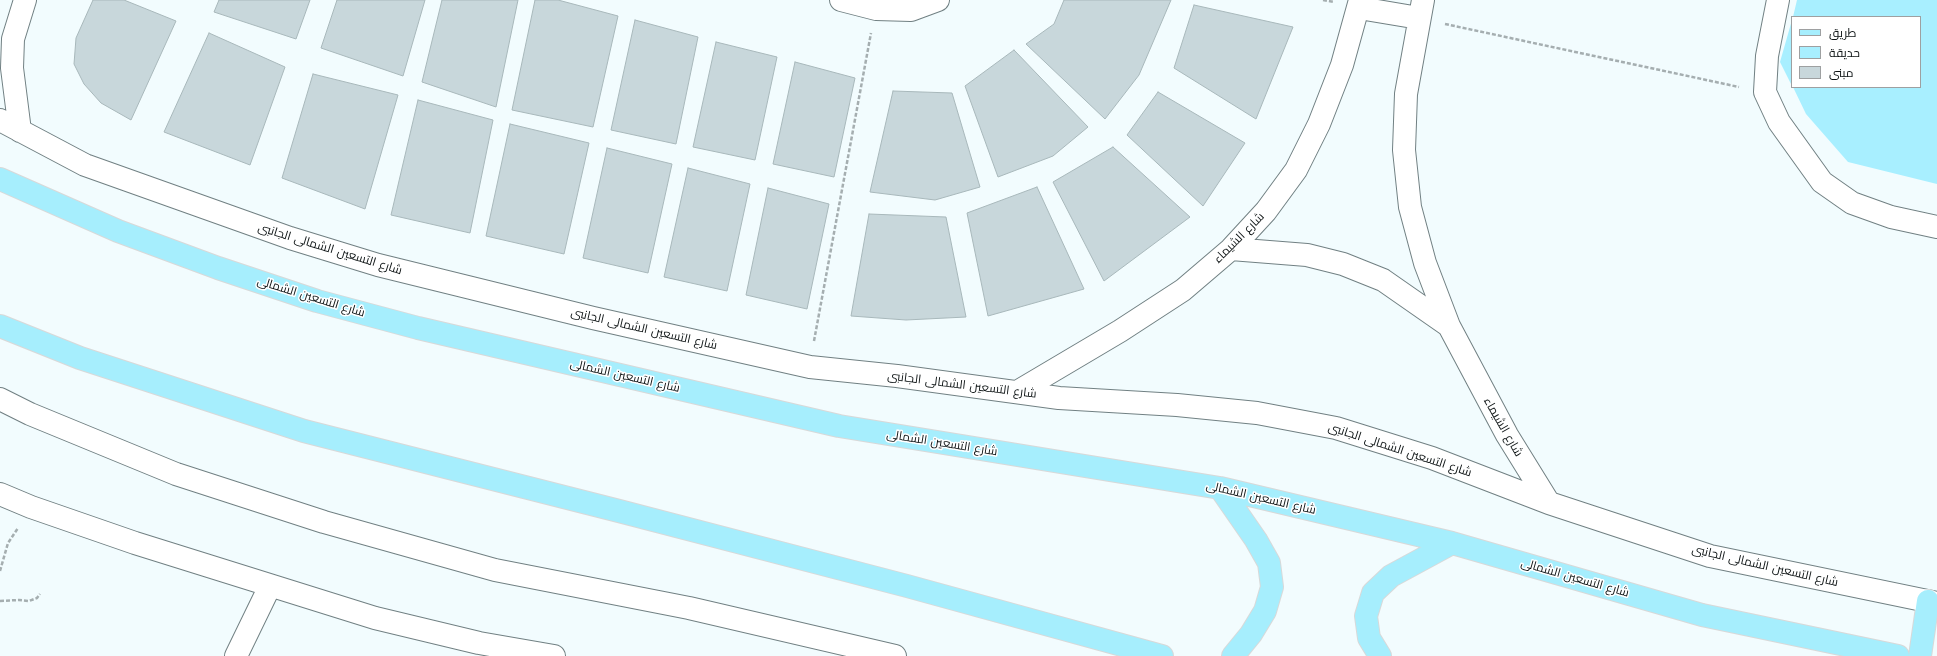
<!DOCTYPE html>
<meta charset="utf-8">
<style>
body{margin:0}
#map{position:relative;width:1937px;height:656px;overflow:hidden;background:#f2fcfe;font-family:"Work Sans",Cairo,sans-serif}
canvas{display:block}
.legend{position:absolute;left:1791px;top:16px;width:130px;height:72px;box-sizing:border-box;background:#fff;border:1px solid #9ea0a1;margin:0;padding:5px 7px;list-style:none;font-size:12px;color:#0c1213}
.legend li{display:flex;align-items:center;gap:8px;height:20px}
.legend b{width:20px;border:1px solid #9ea0a1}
</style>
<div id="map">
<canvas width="1937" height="656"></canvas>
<ul class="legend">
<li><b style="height:5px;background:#a6eefd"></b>طريق</li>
<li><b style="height:11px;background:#a8efff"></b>حديقة</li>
<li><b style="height:11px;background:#c8d7db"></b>مبنى</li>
</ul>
</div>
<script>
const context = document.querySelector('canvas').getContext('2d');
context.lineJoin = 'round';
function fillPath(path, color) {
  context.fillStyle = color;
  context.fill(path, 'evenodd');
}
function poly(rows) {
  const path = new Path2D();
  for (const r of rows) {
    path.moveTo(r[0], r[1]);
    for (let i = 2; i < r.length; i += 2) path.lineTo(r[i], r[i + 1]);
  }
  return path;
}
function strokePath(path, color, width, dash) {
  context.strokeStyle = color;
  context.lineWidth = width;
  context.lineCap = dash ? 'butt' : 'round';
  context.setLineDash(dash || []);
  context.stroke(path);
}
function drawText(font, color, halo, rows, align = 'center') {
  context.font = font + ' "Work Sans",Cairo,sans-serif';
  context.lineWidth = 3;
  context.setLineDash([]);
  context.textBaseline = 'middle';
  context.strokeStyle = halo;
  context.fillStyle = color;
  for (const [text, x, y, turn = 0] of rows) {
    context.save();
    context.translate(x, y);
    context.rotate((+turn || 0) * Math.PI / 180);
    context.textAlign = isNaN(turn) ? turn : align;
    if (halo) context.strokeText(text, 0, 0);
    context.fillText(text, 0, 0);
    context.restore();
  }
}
const green = poly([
 [1797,0,1937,0,1937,184,1848,162,1806,114,1793,87,1920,87,1920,17,1793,17],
 [1792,20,1792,86,1780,62]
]);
const building = poly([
 [93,0,124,0,176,21,131,120,101,103,84,84,74,64,76,38,93,0],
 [219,0,310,0,296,39,214,12,219,0],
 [337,0,425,0,403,76,321,48,337,0],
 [442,0,518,0,496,107,422,82,442,0],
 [535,0,558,0,618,16,593,127,512,110,535,0],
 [1064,0,1171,0,1139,75,1105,119,1026,44,1054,24,1064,0],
 [1194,5,1293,27,1256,119,1174,68,1194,5],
 [635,20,698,37,676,144,611,130,635,20],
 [209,33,285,67,250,165,164,132,209,33],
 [716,42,777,57,755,160,693,147,716,42],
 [1014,50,1088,127,1053,156,998,177,965,86,1014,50],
 [795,62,855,78,834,177,773,164,795,62],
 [313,74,398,95,365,209,282,178,313,74],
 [893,91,952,93,980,187,935,200,870,192,893,91],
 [1158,92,1245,143,1203,206,1127,135,1158,92],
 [418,100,493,120,470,233,391,215,418,100],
 [510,124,589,143,564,254,486,236,510,124],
 [1113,147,1190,217,1104,281,1053,182,1113,147],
 [607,148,672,164,648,273,583,258,607,148],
 [688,168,750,184,727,291,664,277,688,168],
 [1037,187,1084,289,988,316,967,213,1037,187],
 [768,188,829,204,807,309,746,295,768,188],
 [869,214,946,217,966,317,906,320,851,316,869,214]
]);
const path = poly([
 [1323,0,1334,2],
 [1445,24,1739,87],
 [814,341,871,33],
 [0,571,8,543,18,528],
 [0,601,19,600,29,601,37,598,40,594]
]);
const minor = poly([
 [841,0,876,9,911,10,938,0],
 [1423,0,1406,94,1404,150,1410,207,1425,263,1449,326,1507,435,1549,503],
 [1778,0,1767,56,1765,92,1779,122,1822,182,1852,203,1891,217,1937,227],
 [1359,8,1419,18],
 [0,120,85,165,290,238,378,265,593,318,810,367,897,376,1059,398,1177,405,1257,413,1336,428,1432,458,1549,503,1710,556,1937,603],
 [20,131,12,68,13,39,25,0],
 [1231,249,1307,255,1343,264,1383,280,1449,326],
 [1017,392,1120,331,1183,290,1231,249,1266,211,1296,170,1319,124,1342,65,1360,0],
 [0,399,30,414,176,474,324,522,495,570,689,608,895,656],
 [0,494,31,507,135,543,375,618,479,643,554,656],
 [236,656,270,586]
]);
const major = poly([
 [0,179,118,231,218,268,317,301,418,328,839,426,1220,488,1452,543,1702,615,1898,656],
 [0,326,80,358,304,431,619,511,907,586,1162,656],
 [1220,488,1256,540,1269,563,1272,587,1265,611,1251,634,1233,656],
 [1380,656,1369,638,1366,616,1373,593,1391,576,1452,543],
 [1920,656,1928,601]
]);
const streetNames = [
 ["شارع الشيماء",1239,238,-45],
 ["شارع التسعين الشمالى الجانبى",330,249,17],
 ["شارع التسعين الشمالى",311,297,17],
 ["شارع التسعين الشمالى الجانبى",644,329,13],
 ["شارع التسعين الشمالى",625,376,13],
 ["شارع التسعين الشمالى الجانبى",962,385,7],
 ["شارع الشيماء",1503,427,60],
 ["شارع التسعين الشمالى",942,443,9],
 ["شارع التسعين الشمالى الجانبى",1400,450,18],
 ["شارع التسعين الشمالى",1261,498,13],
 ["شارع التسعين الشمالى الجانبى",1765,566,13],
 ["شارع التسعين الشمالى",1575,578,16]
];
fillPath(green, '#a8efff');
fillPath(building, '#c8d7db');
strokePath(building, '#a8b8bb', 1);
strokePath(minor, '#718083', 24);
strokePath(major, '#d8d9d9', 24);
strokePath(path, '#a5aeb0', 2.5, [4, 2]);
strokePath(minor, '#fff', 22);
strokePath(major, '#a6eefd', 22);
drawText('12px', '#0c1213', '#fff', streetNames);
</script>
